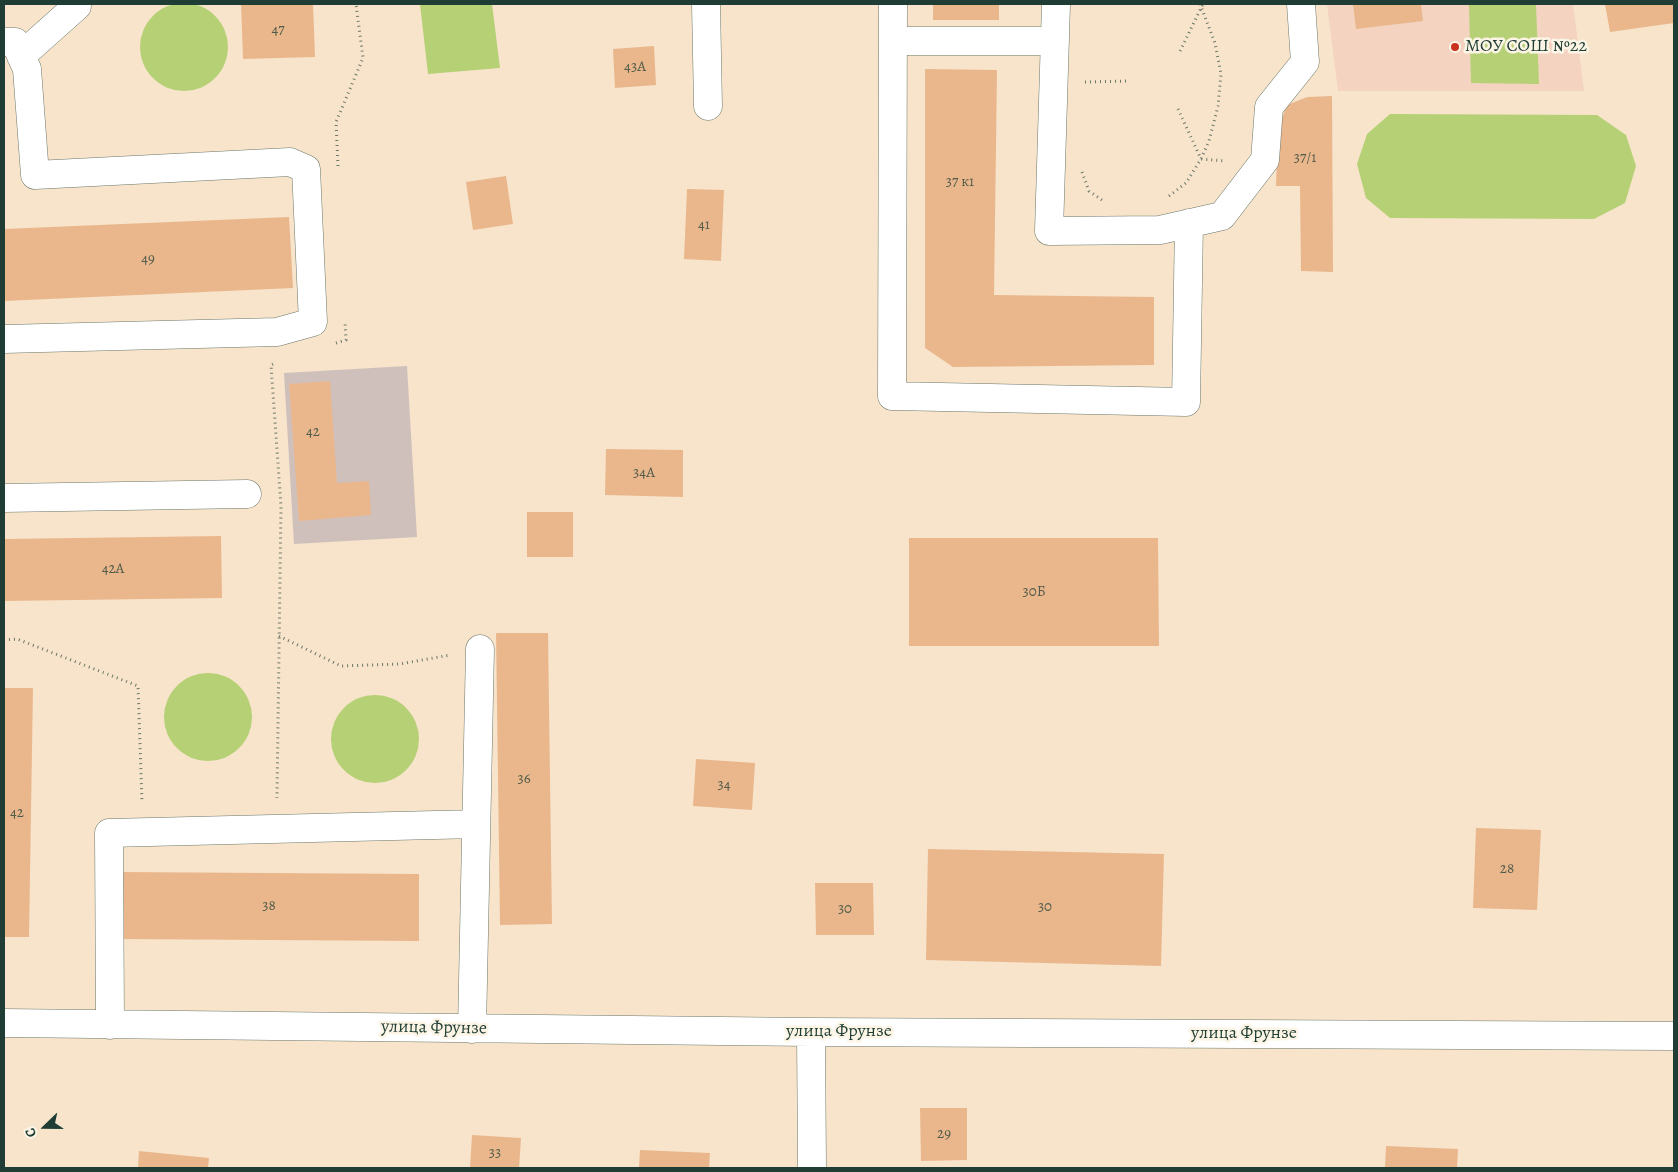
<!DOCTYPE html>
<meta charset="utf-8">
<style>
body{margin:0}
#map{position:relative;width:1678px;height:1172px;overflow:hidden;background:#f7e4cb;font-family:Alegreya,serif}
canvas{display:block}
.frame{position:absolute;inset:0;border:5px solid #1f3d34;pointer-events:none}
.north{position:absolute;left:20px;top:1102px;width:50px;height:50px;-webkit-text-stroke:4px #fcf5e5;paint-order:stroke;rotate:248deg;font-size:14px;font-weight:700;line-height:20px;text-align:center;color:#1f3d34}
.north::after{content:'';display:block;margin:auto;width:18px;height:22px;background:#1f3d34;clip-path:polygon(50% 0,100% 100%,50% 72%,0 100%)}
</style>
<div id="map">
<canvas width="1678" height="1172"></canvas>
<div class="frame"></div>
<div class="north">С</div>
</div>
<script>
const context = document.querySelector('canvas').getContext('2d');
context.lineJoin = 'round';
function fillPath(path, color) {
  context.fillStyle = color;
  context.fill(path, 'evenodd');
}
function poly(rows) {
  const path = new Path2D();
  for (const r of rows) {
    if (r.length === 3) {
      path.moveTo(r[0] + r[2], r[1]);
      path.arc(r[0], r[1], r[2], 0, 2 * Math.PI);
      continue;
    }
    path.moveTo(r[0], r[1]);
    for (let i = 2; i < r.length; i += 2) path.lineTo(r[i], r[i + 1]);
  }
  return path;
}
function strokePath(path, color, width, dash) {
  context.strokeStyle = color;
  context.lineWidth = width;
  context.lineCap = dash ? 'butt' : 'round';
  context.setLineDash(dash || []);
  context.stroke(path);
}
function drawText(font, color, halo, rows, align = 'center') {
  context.font = font + ' Alegreya,serif';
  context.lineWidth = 5;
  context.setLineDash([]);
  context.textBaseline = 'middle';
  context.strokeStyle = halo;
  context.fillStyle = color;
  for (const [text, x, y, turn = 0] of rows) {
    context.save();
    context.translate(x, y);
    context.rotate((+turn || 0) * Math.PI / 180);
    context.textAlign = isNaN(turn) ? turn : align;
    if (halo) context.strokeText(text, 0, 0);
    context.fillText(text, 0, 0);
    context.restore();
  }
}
const built = poly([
 [1327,4,1573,4,1584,91,1338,91]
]);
const industrial = poly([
 [407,366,417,537,294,544,284,373]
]);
const green = poly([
 [184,47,44],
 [420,4,492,4,500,68,428,74],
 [1469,4,1536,4,1539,84,1471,83],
 [1390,114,1597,115,1626,135,1636,166,1625,203,1594,219,1390,218,1366,198,1357,164,1367,134],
 [208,717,44],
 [375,739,44]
]);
const building = poly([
 [241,4,313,4,315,57,243,59],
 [933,4,999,4,999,20,933,20],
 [1353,4,1421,4,1423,21,1356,29],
 [1605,4,1674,4,1674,23,1610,32],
 [654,46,656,85,615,88,613,49],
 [925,69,997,70,994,295,1154,297,1154,365,953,367,925,348],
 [1332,96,1333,272,1301,271,1300,186,1276,186,1278,129,1287,105,1307,97],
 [506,176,513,224,473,230,466,182],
 [687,189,724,190,721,261,684,259],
 [289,217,293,288,4,301,4,229],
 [330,381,337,483,369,481,371,515,299,521,289,384],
 [606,449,683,450,683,497,605,495],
 [527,512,573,512,573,557,527,557],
 [221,536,222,598,4,601,4,539],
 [909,538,1158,538,1159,646,909,646],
 [496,633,548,633,552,924,500,925],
 [4,688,33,688,29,937,4,937],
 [696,759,755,763,752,810,693,806],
 [1476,828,1541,830,1537,910,1473,908],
 [928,849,1164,854,1161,966,926,960],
 [119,872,419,874,419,941,118,939],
 [815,883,873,883,874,935,816,935],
 [920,1108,967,1108,967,1160,921,1161],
 [472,1135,521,1138,519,1168,470,1168],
 [1386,1146,1458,1149,1457,1168,1385,1168],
 [640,1150,710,1153,709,1168,639,1168],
 [139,1151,209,1158,208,1168,138,1168]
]);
const path = poly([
 [1200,4,1215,43,1221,74,1218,106,1209,141,1201,159],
 [1180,51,1203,4],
 [1085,82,1127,81],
 [1178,109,1201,159],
 [338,166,336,122,363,58,356,4],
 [1082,172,1089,191,1102,200],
 [1169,196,1186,183,1201,159,1225,161],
 [336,343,346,340,345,322],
 [273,364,271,365,281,506,277,798],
 [279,636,341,666,400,664,450,655],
 [4,640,17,639,138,686,142,802]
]);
const minor = poly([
 [706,4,708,106],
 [893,4,892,396,1186,402,1189,223],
 [1056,4,1049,231,1160,230,1222,216,1265,160,1269,107,1305,62,1301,4],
 [893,41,1055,41],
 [4,42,15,42,27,69,35,175,290,162,306,169,313,322,277,332,4,339],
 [21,56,77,6,77,4],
 [4,498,247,494],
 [4,1023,811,1032,1674,1036],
 [110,1025,109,833,476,824],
 [472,1029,480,649],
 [811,1032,812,1168]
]);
const markers = [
 [1455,47,5,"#c8321e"]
];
const numberNames = [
 ["47",278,30],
 ["43А",635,67],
 ["37/1",1305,158],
 ["37 к1",960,182],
 ["41",704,225],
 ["49",148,259],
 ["42",313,432],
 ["34А",644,473],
 ["42А",113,569],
 ["30Б",1034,592],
 ["36",524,779],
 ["34",724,785],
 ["42",17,813],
 ["28",1507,869],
 ["38",269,906],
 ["30",1045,907],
 ["30",845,909],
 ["29",944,1134],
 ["33",495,1153]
];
const poiNames = [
 ["МОУ СОШ №22",1465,47]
];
const streetNames = [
 ["улица Фрунзе",434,1028,1],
 ["улица Фрунзе",839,1032],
 ["улица Фрунзе",1244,1034]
];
fillPath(built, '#f4d3c1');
fillPath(industrial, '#d0c0bc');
fillPath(green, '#b6d076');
fillPath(building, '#eab78d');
strokePath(minor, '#6b7769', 29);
strokePath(path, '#6b7769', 3, [1, 4]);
strokePath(minor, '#fff', 28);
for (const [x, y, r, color] of markers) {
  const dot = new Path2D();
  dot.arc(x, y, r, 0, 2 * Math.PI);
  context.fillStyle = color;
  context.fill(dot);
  strokePath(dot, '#fcf5e5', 2);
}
drawText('15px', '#525c4a', null, numberNames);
drawText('18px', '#1f3d34', '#fcf5e5', poiNames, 'left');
drawText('18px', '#1f3d34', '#fcf5e5', streetNames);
</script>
